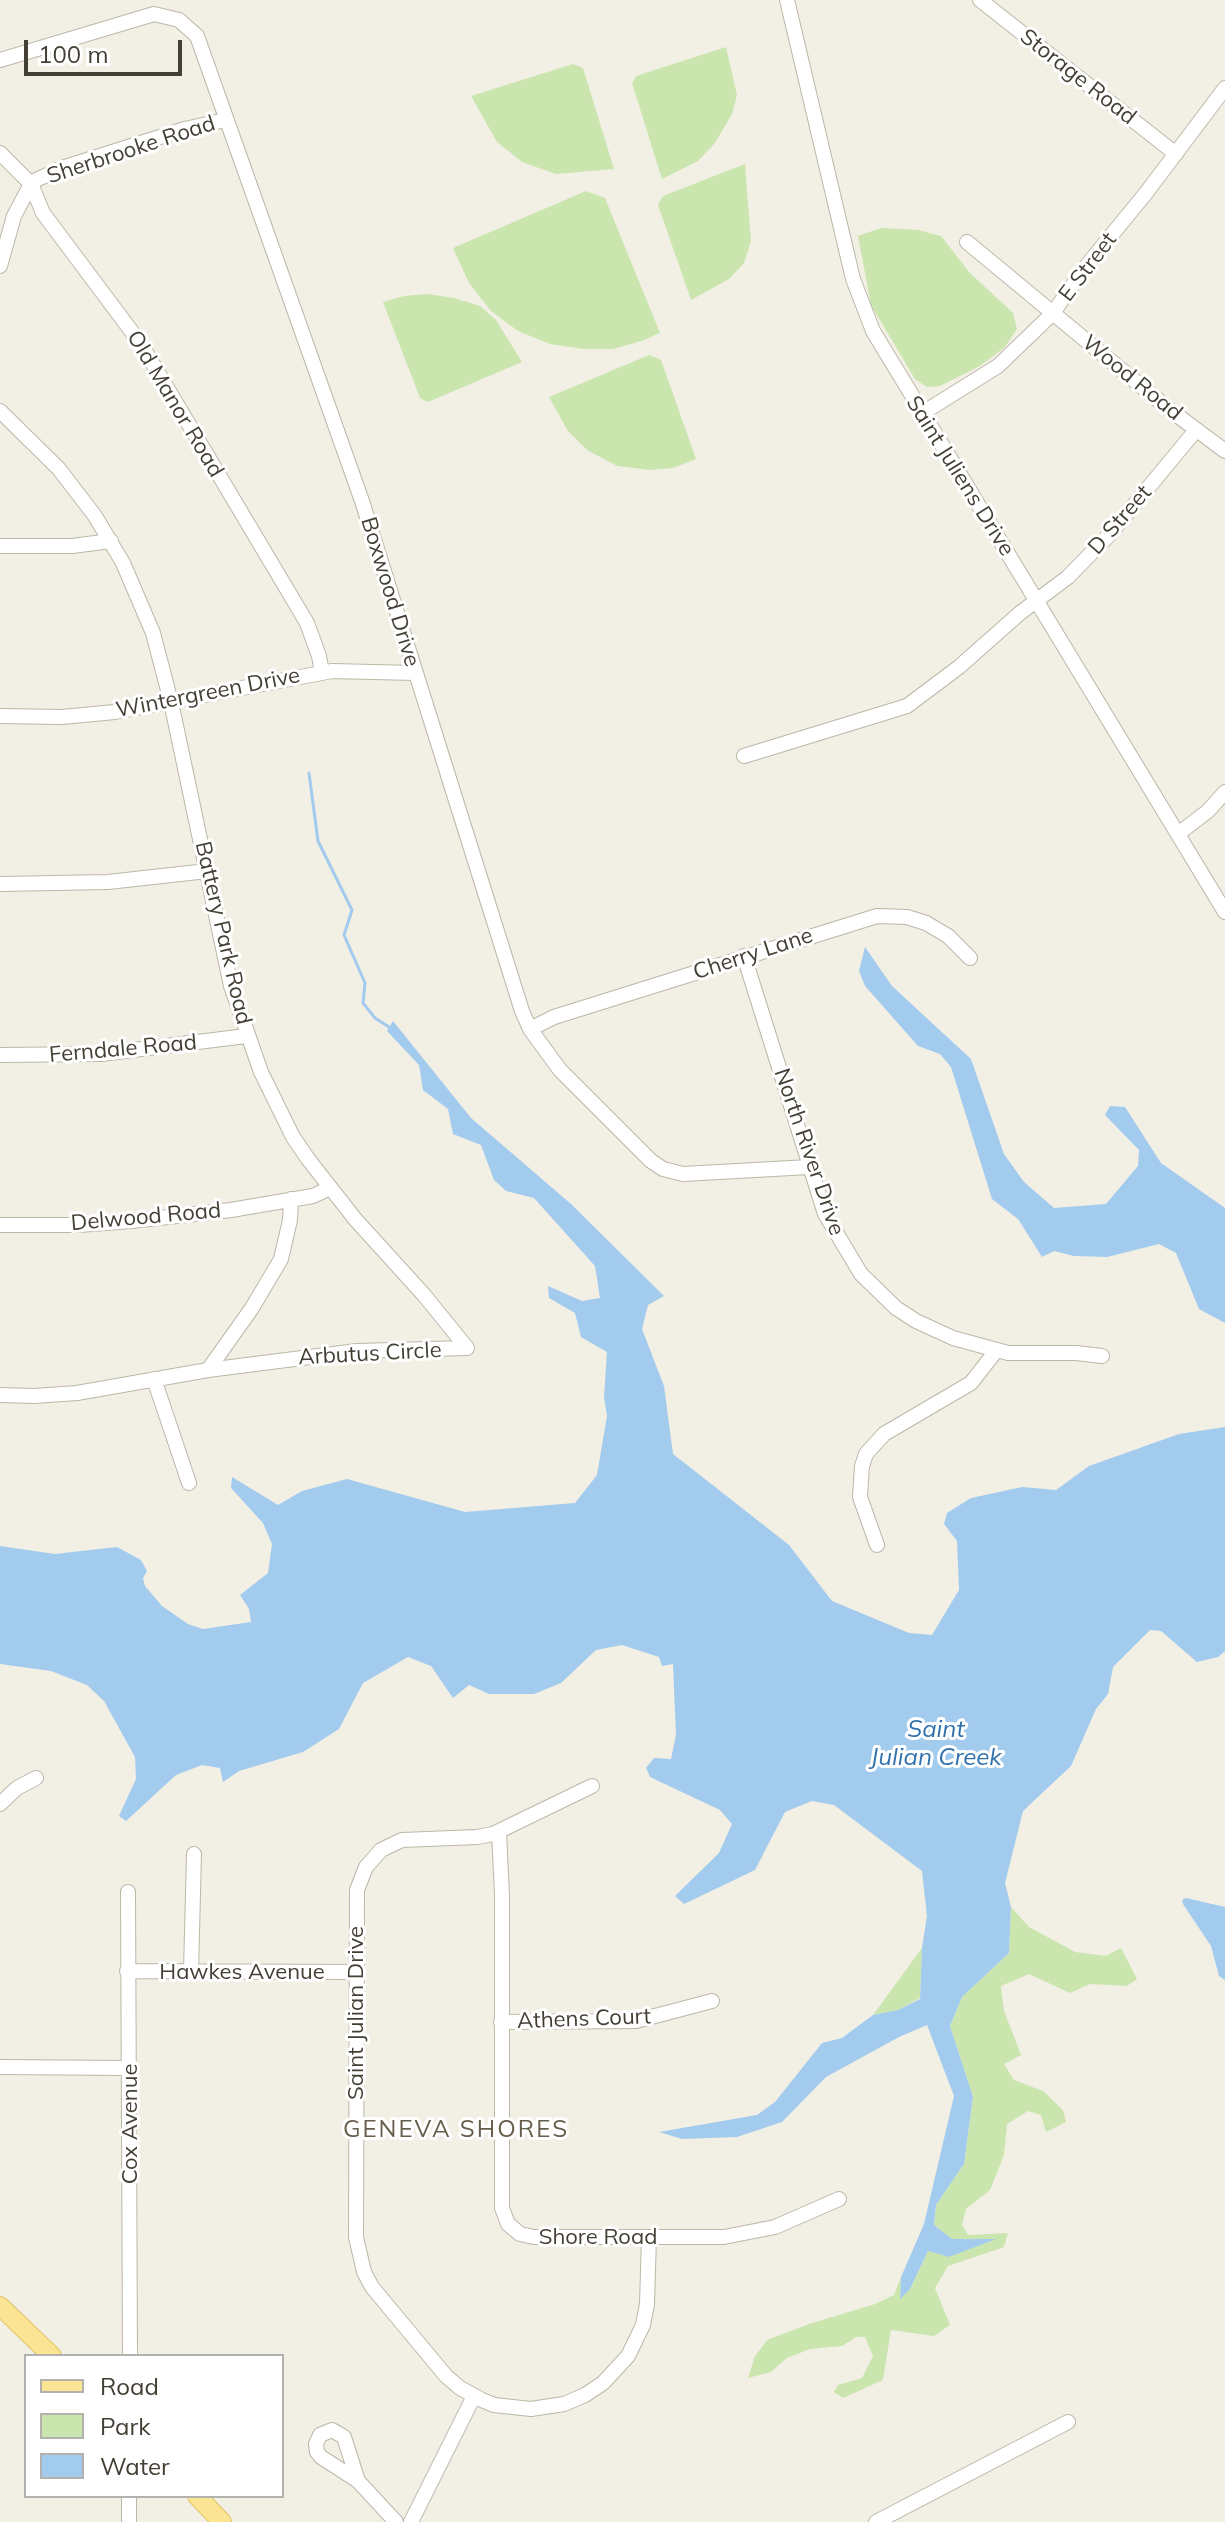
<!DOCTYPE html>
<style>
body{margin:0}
#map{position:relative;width:1225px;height:2522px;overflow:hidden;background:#f2efe5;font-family:Mulish,sans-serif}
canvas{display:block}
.legend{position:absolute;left:24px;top:2354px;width:260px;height:144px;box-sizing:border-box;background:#fff;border:2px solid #b4b2ae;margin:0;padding:10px 14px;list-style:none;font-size:24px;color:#443f35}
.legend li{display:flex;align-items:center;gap:16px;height:40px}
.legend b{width:40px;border:2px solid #b4b2ae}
.scale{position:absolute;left:24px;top:40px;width:158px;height:36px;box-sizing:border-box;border:4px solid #443f35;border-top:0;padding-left:10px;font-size:24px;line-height:28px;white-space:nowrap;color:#443f35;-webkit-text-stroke:6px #fff;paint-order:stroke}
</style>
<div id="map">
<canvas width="1225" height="2522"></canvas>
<ul class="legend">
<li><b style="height:10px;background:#fce495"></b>Road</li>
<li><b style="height:22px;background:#cae6ae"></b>Park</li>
<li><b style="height:22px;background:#a2cbee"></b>Water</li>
</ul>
<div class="scale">100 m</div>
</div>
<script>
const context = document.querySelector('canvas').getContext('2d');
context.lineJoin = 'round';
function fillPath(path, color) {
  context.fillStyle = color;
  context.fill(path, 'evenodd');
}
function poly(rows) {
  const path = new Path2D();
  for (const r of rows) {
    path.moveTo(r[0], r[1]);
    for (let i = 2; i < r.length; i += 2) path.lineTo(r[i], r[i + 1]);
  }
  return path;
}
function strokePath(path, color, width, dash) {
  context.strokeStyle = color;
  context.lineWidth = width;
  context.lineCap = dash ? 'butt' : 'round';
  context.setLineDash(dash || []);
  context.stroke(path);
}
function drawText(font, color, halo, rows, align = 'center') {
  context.font = font + ' Mulish,sans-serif';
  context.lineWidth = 6;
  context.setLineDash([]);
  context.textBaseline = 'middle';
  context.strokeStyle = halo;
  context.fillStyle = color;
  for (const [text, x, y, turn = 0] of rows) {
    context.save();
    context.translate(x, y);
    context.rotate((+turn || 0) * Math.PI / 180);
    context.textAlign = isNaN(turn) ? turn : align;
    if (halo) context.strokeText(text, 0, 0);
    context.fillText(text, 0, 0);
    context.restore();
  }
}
const green = poly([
 [726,47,737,95,732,114,715,143,698,161,662,179,632,83,636,76],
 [573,64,583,68,614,169,556,174,522,162,497,142,471,96],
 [745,164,751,241,744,263,729,279,691,300,658,205,663,196],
 [586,191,605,198,660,333,641,341,613,349,583,349,550,344,518,331,491,311,469,283,453,248],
 [881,228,918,230,941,236,970,273,1013,313,1017,329,1005,347,980,366,940,386,927,387,915,379,871,305,858,236],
 [427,294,454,298,480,306,496,320,522,362,428,402,420,398,383,302,404,296],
 [649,355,661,360,696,459,673,468,650,470,617,466,587,450,568,431,549,397],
 [1011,1907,1029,1927,1075,1952,1106,1956,1121,1948,1137,1979,1127,1986,1090,1984,1070,1993,1029,1974,1001,1986,1004,2011,1021,2055,1004,2064,1014,2080,1043,2091,1063,2110,1066,2122,1046,2132,1041,2115,1028,2111,1007,2124,1004,2155,990,2190,966,2209,962,2225,968,2235,1008,2233,1004,2247,948,2266,935,2288,950,2325,934,2336,891,2330,883,2380,843,2398,834,2392,838,2385,862,2378,873,2356,865,2337,856,2337,842,2346,810,2349,787,2358,771,2372,748,2378,755,2356,767,2340,809,2324,875,2304,894,2295,901,2277,900,2297,910,2289,928,2251,993,2239,952,2239,934,2225,936,2205,964,2164,973,2097,950,2026,962,1997,1009,1953],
 [922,1948,920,1998,898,2010,873,2015]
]);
const water = poly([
 [865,947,892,986,971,1059,1004,1154,1024,1182,1054,1208,1106,1204,1138,1166,1139,1150,1105,1115,1110,1106,1125,1107,1161,1163,1225,1208,1225,1323,1199,1309,1176,1253,1159,1244,1107,1257,1074,1256,1054,1251,1042,1257,1018,1219,992,1199,951,1067,940,1054,918,1046,865,986,859,971],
 [393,1021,471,1118,571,1204,664,1296,648,1305,642,1329,664,1386,673,1454,789,1545,832,1601,909,1633,932,1635,959,1590,957,1541,944,1524,947,1513,971,1498,1022,1487,1056,1490,1089,1466,1179,1434,1225,1427,1225,1651,1218,1657,1197,1662,1161,1631,1150,1630,1113,1667,1108,1694,1096,1709,1071,1766,1023,1811,1005,1883,1011,1907,1009,1953,962,1997,950,2026,973,2097,964,2164,936,2205,934,2225,952,2239,996,2239,949,2257,928,2251,910,2289,900,2299,901,2277,924,2224,954,2096,927,2025,899,2037,826,2077,782,2122,737,2137,682,2139,659,2132,757,2115,775,2102,822,2043,842,2038,873,2015,898,2010,920,1999,922,1948,927,1916,922,1871,834,1805,812,1801,785,1812,755,1870,684,1904,675,1896,719,1853,732,1824,720,1810,650,1777,646,1768,654,1758,671,1759,676,1735,673,1664,662,1666,659,1657,622,1645,596,1650,561,1683,534,1694,489,1694,469,1685,453,1698,431,1666,408,1657,363,1683,339,1729,303,1752,239,1771,223,1782,220,1768,202,1765,176,1775,126,1821,119,1816,136,1779,135,1757,104,1701,87,1685,51,1671,0,1664,0,1546,55,1554,117,1547,141,1560,147,1571,143,1578,145,1586,162,1606,188,1624,203,1629,251,1622,249,1609,240,1595,268,1573,272,1544,263,1523,231,1488,232,1477,278,1505,302,1491,347,1479,465,1512,575,1503,597,1475,607,1416,604,1397,607,1352,581,1337,575,1313,549,1298,548,1286,582,1301,600,1298,595,1266,534,1198,506,1191,494,1180,481,1145,453,1134,448,1109,423,1090,419,1065,387,1031],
 [1186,1898,1225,1907,1225,1980,1219,1976,1211,1946,1183,1904,1182,1900]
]);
const stream = poly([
 [309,773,318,841,352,910,344,935,365,983,363,1003,375,1018,392,1029]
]);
const minor = poly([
 [787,0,853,279,873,331,1225,912],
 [980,0,1176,154],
 [0,60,154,14,179,20,197,36,362,501,522,1011,530,1029,560,1070,651,1161,663,1169,683,1174,809,1167],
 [0,153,31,184,43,213,141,344,307,623,319,656,322,672],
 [967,242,1170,410,1225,451],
 [0,266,14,216,31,184,36,180,62,168,185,129,225,120],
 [0,411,59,469,95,516,123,563,153,633,171,702,231,986,261,1072,293,1137,308,1159,355,1219,424,1295,467,1348,357,1351,208,1370],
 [921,414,998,366,1053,313,1083,270,1146,193,1225,88],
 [0,546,72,546,111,541],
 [0,716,62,717,115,712,332,671,415,673],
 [744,756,907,706,959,667,1020,613,1068,577,1110,534,1196,430],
 [1178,834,1208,811,1225,792],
 [0,884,108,882,207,871],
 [744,956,825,1214,861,1274,896,1308,916,1321,953,1338,1008,1353,1076,1353,1102,1356],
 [530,1029,554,1017,877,916,907,917,926,923,948,936,970,958],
 [0,1055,101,1054,246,1036],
 [0,1225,79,1225,132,1221,231,1210,313,1196,330,1188],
 [154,1379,189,1483],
 [0,1395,34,1396,77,1393,208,1370,252,1308,281,1259,290,1220,291,1199],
 [877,1545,860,1497,862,1466,866,1454,884,1434,971,1383,996,1351],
 [592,1786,493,1834,477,1837,402,1840,381,1850,366,1867,357,1890,356,2237,364,2272,372,2287,446,2376,460,2388,482,2400,494,2405,531,2409,564,2404,585,2395,603,2383,628,2356,643,2325,647,2304,649,2237],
 [0,1804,17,1788,36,1778],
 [499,1832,502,1895,502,2208,508,2224,520,2234,534,2237,724,2237,775,2227,839,2199],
 [128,1892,130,2356],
 [127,1971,356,1972],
 [191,1972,194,1854],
 [501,2022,636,2021,712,2001],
 [0,2067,129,2068],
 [358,2481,344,2437,332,2430,320,2435,316,2444,317,2452,321,2457,358,2481,396,2522],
 [129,2522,129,2496],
 [411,2522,474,2396],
 [876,2522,1068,2422]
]);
const major = poly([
 [0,2306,52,2356],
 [197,2496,222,2522]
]);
const streetNames = [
 ["Storage Road",1078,77,38],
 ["Sherbrooke Road",131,150,-18],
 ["E Street",1088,267,-53],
 ["Wood Road",1132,378,39],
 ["Old Manor Road",175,404,59],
 ["Saint Juliens Drive",960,476,58],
 ["D Street",1120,520,-49],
 ["Boxwood Drive",390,592,73],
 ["Wintergreen Drive",208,693,-11],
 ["Battery Park Road",223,933,77],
 ["Cherry Lane",753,954,-18],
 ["Ferndale Road",123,1049,-5],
 ["North River Drive",809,1152,71],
 ["Delwood Road",146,1217,-5],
 ["Arbutus Circle",370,1354,-3],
 ["Hawkes Avenue",242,1972],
 ["Saint Julian Drive",356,2013,-90],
 ["Athens Court",584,2019,-2],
 ["Cox Avenue",130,2124,-90],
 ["Shore Road",598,2237]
];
const waterNames = [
 ["Saint",936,1730],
 ["Julian Creek",936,1758]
];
const neighbourhoodNames = [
 ["GENEVA SHORES",456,2130]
];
fillPath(green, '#cae6ae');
fillPath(water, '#a2cbee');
strokePath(stream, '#a2cbee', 3);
strokePath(minor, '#bdb7a8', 16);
strokePath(major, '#e0c265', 20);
strokePath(minor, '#fff', 14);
strokePath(major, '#fce495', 18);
drawText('22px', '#443f35', '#fff', streetNames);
drawText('italic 24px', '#3172ad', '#fff', waterNames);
context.letterSpacing = '2px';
drawText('24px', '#675e4c', '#fff', neighbourhoodNames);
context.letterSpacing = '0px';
</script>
